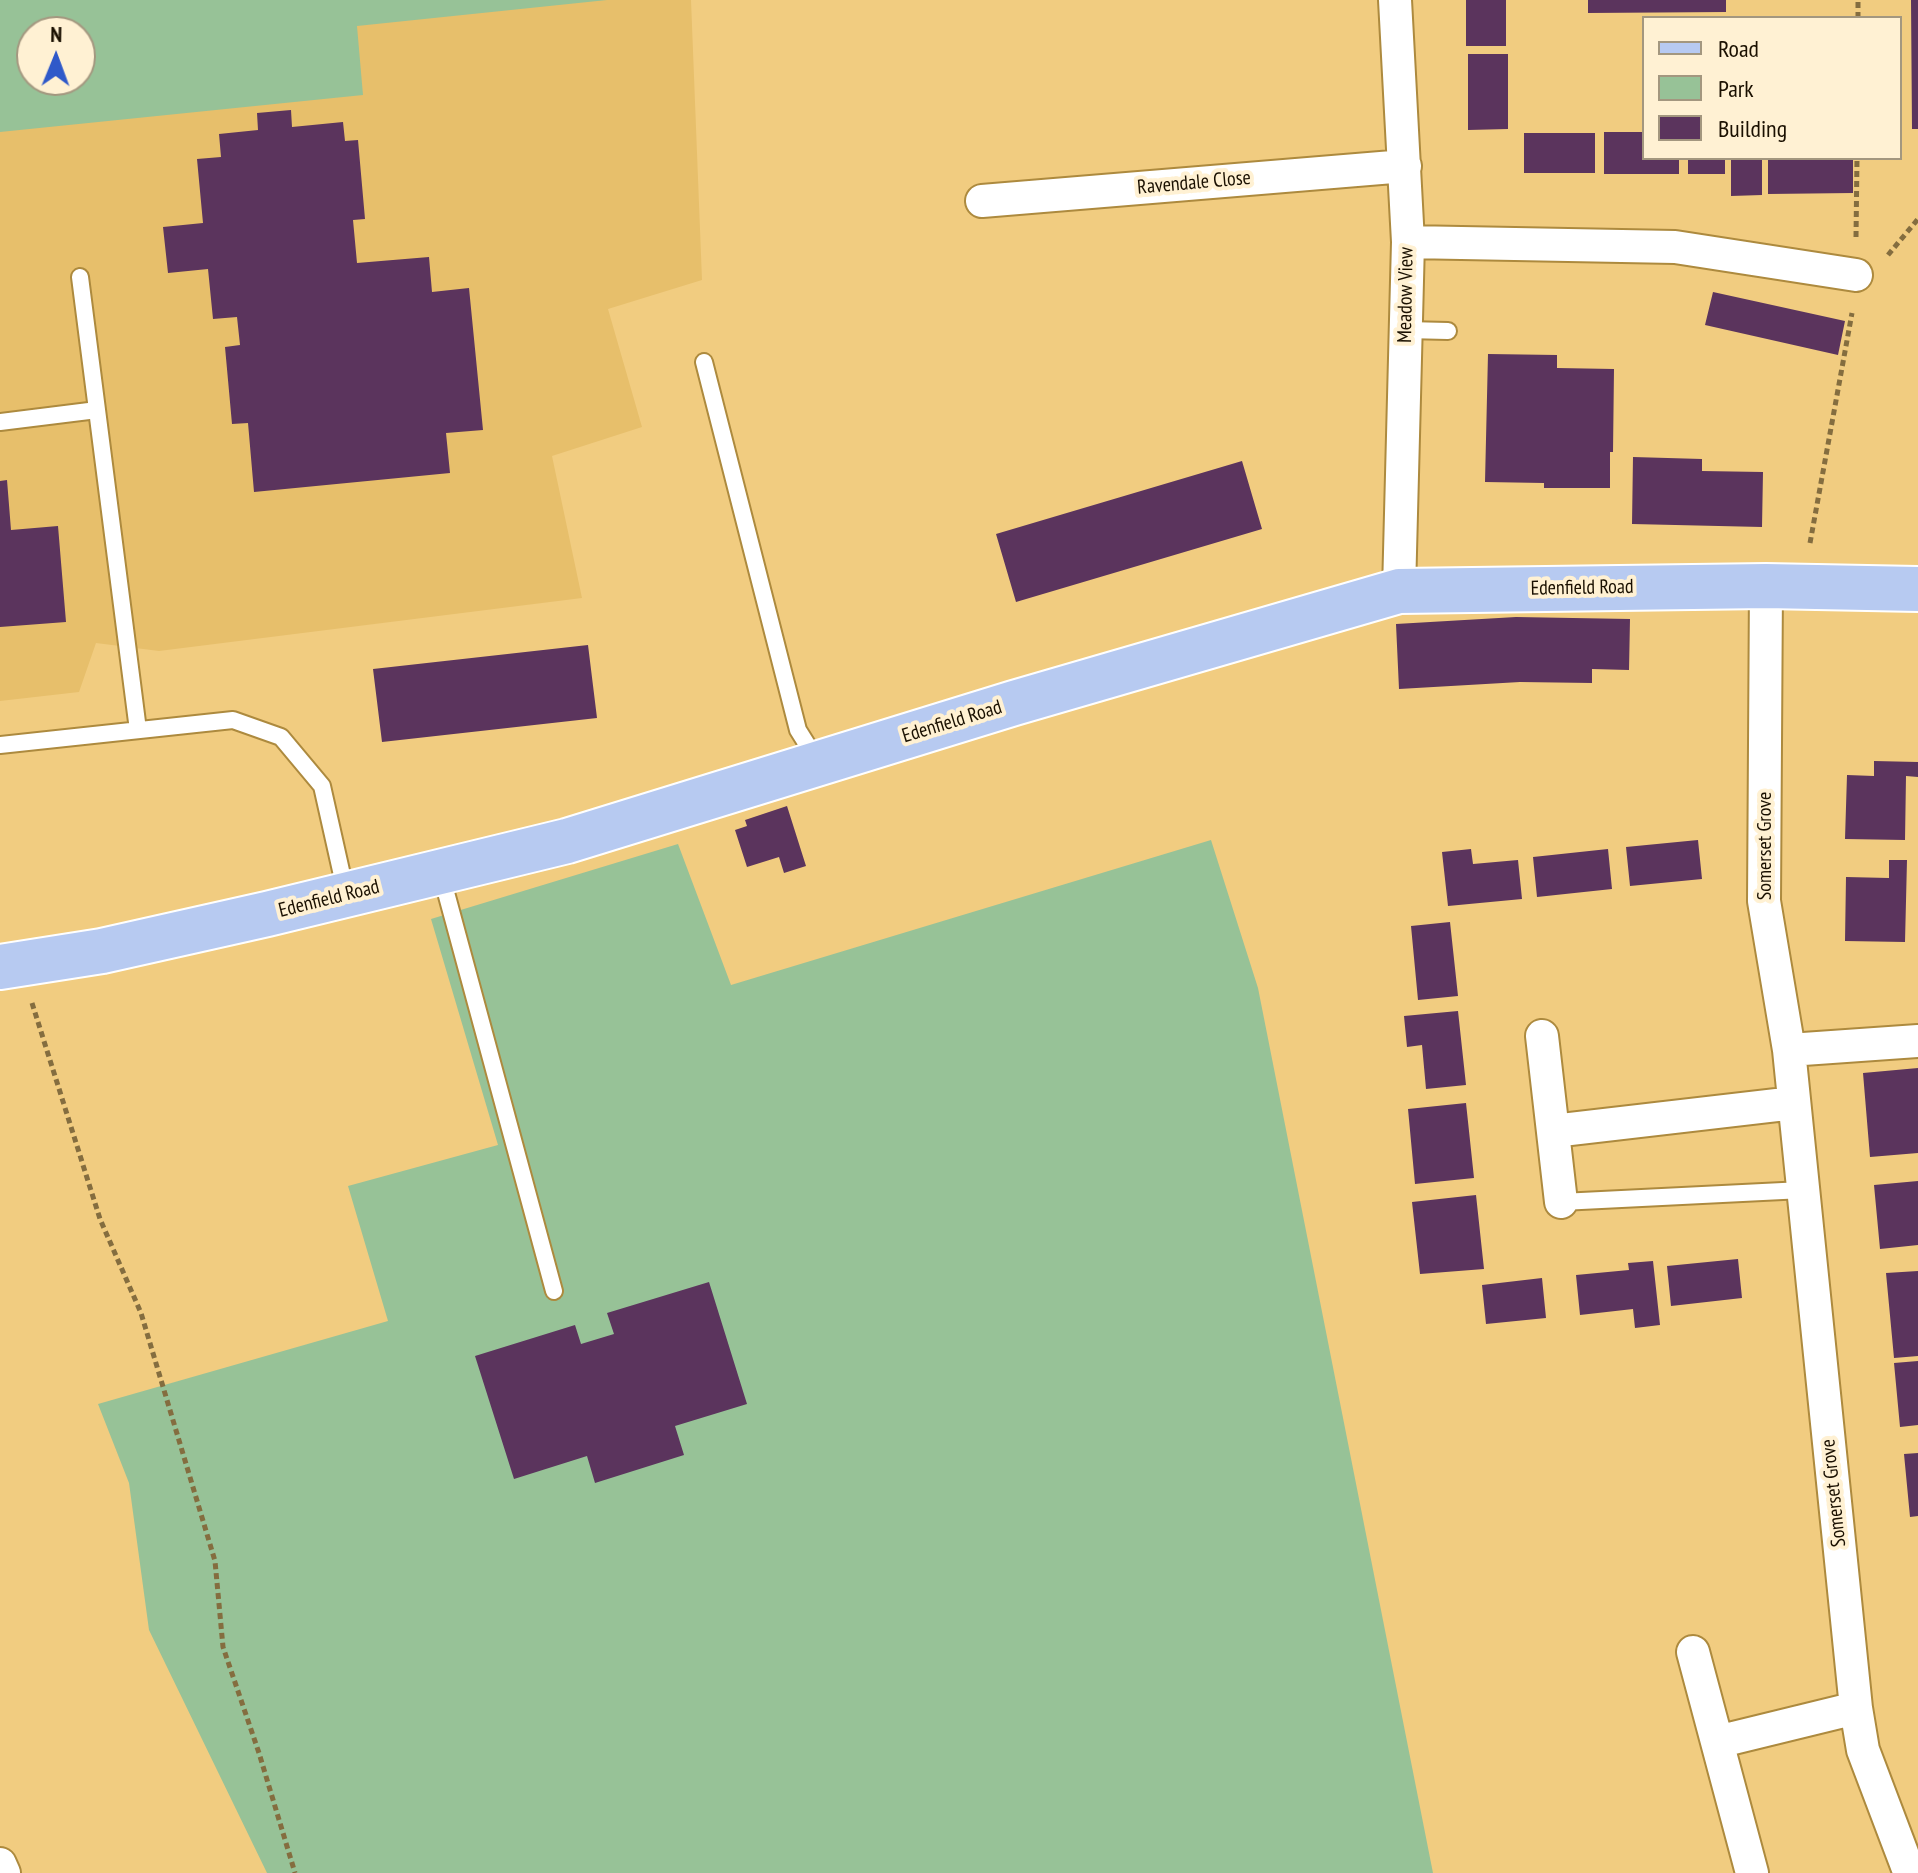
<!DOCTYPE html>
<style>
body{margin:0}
#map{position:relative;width:1918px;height:1873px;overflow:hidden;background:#f1cc80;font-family:"PT Sans Narrow",sans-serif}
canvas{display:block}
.legend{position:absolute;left:1642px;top:16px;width:260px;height:144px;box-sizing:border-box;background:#fff1d3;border:2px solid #a3977f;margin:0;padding:10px 14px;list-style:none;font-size:24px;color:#1a1000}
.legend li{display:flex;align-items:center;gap:16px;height:40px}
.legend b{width:40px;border:2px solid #a3977f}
.north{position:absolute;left:16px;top:16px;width:80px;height:80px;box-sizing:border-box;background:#fff1d3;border:2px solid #a3977f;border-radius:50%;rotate:1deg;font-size:22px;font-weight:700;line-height:32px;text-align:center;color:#1a1000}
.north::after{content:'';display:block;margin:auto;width:28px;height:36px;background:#2f59c9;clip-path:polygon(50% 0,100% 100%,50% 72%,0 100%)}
</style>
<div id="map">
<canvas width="1918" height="1873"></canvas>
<ul class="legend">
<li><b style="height:10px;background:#b7caf1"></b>Road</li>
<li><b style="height:22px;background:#97c297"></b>Park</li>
<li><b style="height:22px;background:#5b345d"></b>Building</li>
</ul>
<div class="north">N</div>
</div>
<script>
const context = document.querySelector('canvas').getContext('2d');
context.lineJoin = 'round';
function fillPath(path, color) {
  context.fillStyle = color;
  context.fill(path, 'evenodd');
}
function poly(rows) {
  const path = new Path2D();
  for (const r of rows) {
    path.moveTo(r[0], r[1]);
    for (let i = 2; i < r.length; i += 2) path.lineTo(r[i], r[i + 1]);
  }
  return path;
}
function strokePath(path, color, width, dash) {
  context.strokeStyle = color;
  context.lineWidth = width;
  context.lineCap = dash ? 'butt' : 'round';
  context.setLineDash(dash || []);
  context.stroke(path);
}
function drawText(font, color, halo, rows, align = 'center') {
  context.font = font + ' "PT Sans Narrow",sans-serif';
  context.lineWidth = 8;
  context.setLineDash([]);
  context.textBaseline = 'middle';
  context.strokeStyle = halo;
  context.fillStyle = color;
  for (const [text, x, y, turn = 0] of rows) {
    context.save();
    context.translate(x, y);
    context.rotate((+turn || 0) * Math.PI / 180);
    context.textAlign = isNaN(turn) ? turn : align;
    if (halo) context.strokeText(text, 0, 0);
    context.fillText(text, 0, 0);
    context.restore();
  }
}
const built = poly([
 [0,0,691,0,702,280,608,309,642,427,552,456,582,598,159,651,96,643,79,692,0,701],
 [32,32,80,32,80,80,32,80]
]);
const green = poly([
 [0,0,607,0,357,26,363,95,0,132],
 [32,32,80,32,80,80,32,80],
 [1211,840,1258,988,1433,1873,267,1873,149,1630,129,1483,98,1404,388,1321,348,1186,498,1145,431,919,678,844,731,985]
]);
const building = poly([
 [1466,0,1506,0,1506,46,1466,46],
 [1588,0,1726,0,1726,12,1588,13],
 [1911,0,1918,0,1918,129,1912,129],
 [1468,54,1508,54,1508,129,1468,130],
 [291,110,292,127,343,122,345,141,358,140,365,219,353,220,357,263,429,257,432,292,469,288,483,430,446,433,450,473,254,492,248,423,232,424,225,347,240,345,237,317,213,319,208,269,168,273,163,227,203,223,197,159,221,157,219,134,258,130,257,113],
 [1604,132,1644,132,1644,158,1679,158,1679,174,1604,174],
 [1524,133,1595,133,1595,173,1524,173],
 [1688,158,1725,158,1725,174,1688,174],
 [1731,158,1762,158,1762,195,1731,196],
 [1768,158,1853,158,1853,193,1768,194],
 [1713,292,1845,321,1838,355,1705,325],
 [1488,354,1557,355,1557,368,1614,369,1613,452,1610,452,1610,488,1544,488,1544,483,1485,482],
 [1633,457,1702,459,1702,471,1763,472,1762,527,1632,524],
 [1242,461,1262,529,1016,602,996,534],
 [7,480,11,530,58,526,66,622,0,627,0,481],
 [1516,617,1630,619,1629,670,1592,669,1592,683,1520,682,1399,689,1396,624],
 [588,645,597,718,382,742,373,669],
 [1874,761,1918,762,1918,777,1906,776,1905,840,1845,839,1847,775,1874,776],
 [787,806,806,866,784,873,779,857,747,867,735,830,747,826,745,820],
 [1698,840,1702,879,1630,886,1626,847],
 [1471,849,1473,864,1518,860,1522,899,1448,906,1442,852],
 [1608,849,1612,889,1537,897,1533,857],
 [1889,860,1907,860,1905,942,1845,941,1846,877,1889,878],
 [1450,922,1458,996,1418,1000,1411,926],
 [1458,1011,1466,1085,1426,1089,1422,1045,1407,1047,1404,1016],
 [1918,1068,1918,1153,1870,1157,1863,1073],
 [1466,1103,1474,1178,1415,1184,1408,1109],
 [1918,1181,1918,1245,1880,1249,1874,1185],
 [1476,1195,1484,1269,1420,1274,1412,1202],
 [1738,1259,1742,1298,1671,1306,1667,1266],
 [1653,1261,1660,1325,1635,1328,1633,1309,1580,1315,1576,1275,1629,1270,1628,1263],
 [1918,1271,1918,1356,1894,1358,1886,1273],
 [1542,1278,1546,1318,1486,1324,1482,1285],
 [709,1282,747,1404,675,1426,684,1455,595,1483,587,1456,514,1479,475,1356,575,1325,581,1344,614,1334,607,1313],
 [1918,1361,1918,1425,1900,1427,1894,1363],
 [1918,1453,1918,1516,1910,1517,1904,1454]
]);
const path = poly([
 [1858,18,1858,0],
 [1856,237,1857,158],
 [1888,255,1918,219],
 [1810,543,1852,313],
 [32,1003,100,1219,141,1313,215,1561,223,1647,259,1753,295,1873]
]);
const lane = poly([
 [80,277,138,730],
 [1406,330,1448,331],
 [704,362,798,730,818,762],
 [0,422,97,410],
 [0,745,233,720,281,737,322,786,346,893],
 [441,874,554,1291],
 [1561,1202,1803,1190]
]);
const street = poly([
 [1395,0,1408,242,1399,591],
 [982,201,1405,166],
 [1408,242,1675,247,1856,275],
 [1766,586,1764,901,1789,1050,1856,1708,1863,1750,1907,1866,1912,1873],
 [1542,1036,1561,1202],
 [1789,1050,1918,1041],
 [1553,1131,1794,1103],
 [1693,1652,1752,1873],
 [1717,1742,1856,1708],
 [0,1864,4,1873]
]);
const primary = poly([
 [0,967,102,951,267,914,567,841,1014,703,1399,591,1766,586,1918,589]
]);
const streetNames = [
 ["Ravendale Close",1194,183,-5],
 ["Meadow View",1406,295,-89],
 ["Edenfield Road",1582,588,-1],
 ["Edenfield Road",952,722,-17],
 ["Somerset Grove",1765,846,-90],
 ["Edenfield Road",329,899,-14],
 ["Somerset Grove",1834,1493,-96]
];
fillPath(built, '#e7bf6b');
fillPath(green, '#97c297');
fillPath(building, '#5b345d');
strokePath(lane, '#ad8a3e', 20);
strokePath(street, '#ad8a3e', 36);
strokePath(primary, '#fff', 48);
strokePath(path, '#846d3f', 5, [6, 4]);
strokePath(lane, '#fff', 16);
strokePath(street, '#fff', 32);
strokePath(primary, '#b7caf1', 44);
drawText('20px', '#1a1000', '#fff1d3', streetNames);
</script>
